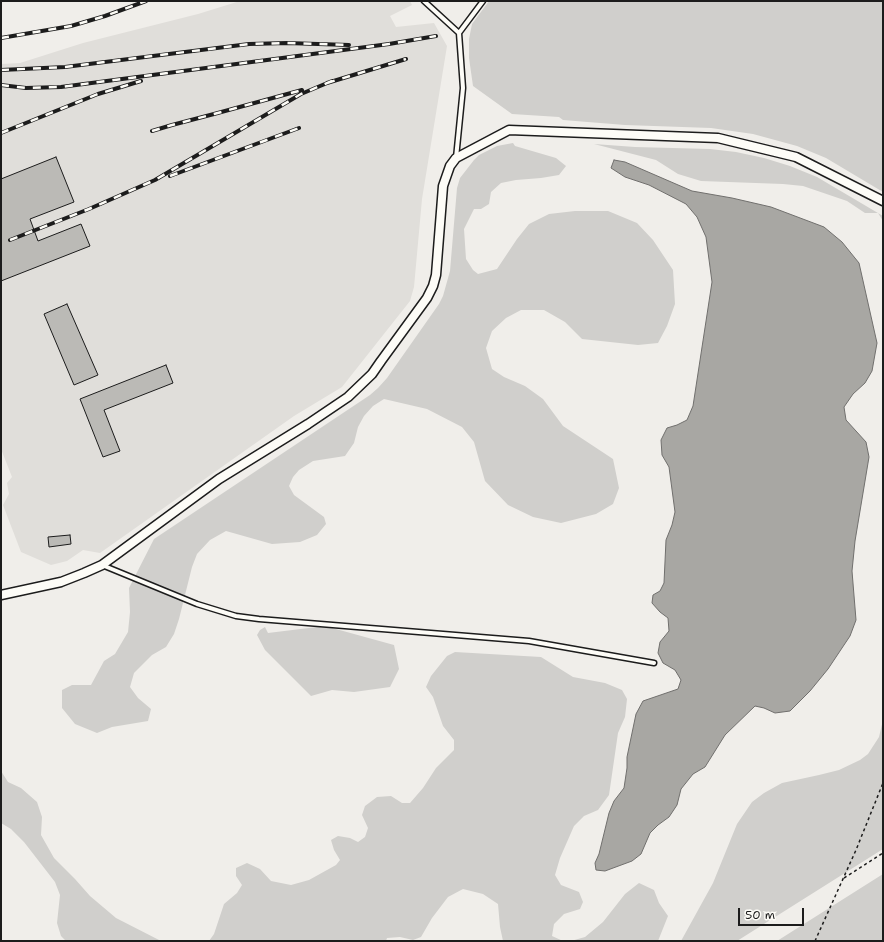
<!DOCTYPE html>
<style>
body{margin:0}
#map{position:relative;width:884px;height:942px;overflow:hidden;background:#f0eeea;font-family:"Shantell Sans",sans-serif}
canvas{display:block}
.frame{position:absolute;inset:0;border:2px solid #1c1c1c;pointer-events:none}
.scale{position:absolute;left:738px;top:908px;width:66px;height:18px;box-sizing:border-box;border:2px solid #1c1c1c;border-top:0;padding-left:5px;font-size:12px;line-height:14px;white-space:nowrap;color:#1c1c1c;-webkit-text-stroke:3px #fdfcf7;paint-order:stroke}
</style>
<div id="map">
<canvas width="884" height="942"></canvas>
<div class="frame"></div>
<div class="scale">50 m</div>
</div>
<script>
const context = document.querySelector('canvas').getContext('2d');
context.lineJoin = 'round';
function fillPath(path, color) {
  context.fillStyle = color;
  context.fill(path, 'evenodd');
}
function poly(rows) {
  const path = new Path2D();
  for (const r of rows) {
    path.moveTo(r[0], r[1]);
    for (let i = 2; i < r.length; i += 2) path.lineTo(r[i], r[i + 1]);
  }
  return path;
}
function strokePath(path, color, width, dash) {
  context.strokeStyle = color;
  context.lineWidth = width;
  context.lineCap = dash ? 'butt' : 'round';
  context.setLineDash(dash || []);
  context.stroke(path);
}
const built = poly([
 [240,1,410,1,412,5,390,16,396,27,434,23,447,46,422,199,414,287,410,301,342,387,294,416,100,553,83,550,67,561,51,565,21,552,3,505,9,494,7,483,12,477,1,449,1,64,20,63,83,43,198,14]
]);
const green = poly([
 [489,1,883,1,883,192,826,158,797,146,753,134,711,128,625,125,563,120,559,117,512,114,473,86,469,58,469,39,472,24],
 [513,143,515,146,556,158,566,166,559,175,541,178,516,180,501,183,491,192,489,204,481,209,474,209,464,229,466,259,473,270,478,274,497,269,517,239,529,224,549,214,575,211,608,211,637,223,653,240,673,270,675,304,667,326,658,343,638,345,582,339,565,322,544,310,521,310,506,318,492,331,486,348,492,369,504,377,525,386,543,399,563,426,613,459,619,488,613,504,596,514,561,523,533,517,508,505,485,481,474,442,462,427,427,409,384,399,373,406,364,416,358,427,354,443,345,456,313,461,299,470,293,477,289,486,294,495,324,517,326,524,317,535,300,542,272,544,226,531,210,540,197,554,192,567,179,619,174,634,166,647,152,655,134,673,130,687,138,698,151,709,148,721,112,727,97,733,75,724,62,708,62,690,72,685,91,685,104,661,115,654,128,632,130,612,129,588,154,539,370,395,378,388,387,378,439,304,443,296,450,271,457,188,460,178,474,160,479,155,497,146],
 [594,144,635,147,710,149,736,152,764,158,790,166,817,177,883,216,883,221,878,213,865,213,847,201,803,186,783,184,701,181,678,174,656,160],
 [325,626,394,645,399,669,390,687,354,692,332,690,311,696,265,650,257,635,260,630,265,627,268,633],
 [455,652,541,657,573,677,605,683,622,690,627,699,625,717,618,733,609,795,598,810,584,816,574,826,560,858,555,875,561,885,579,892,583,902,580,909,564,914,554,924,552,936,563,941,503,941,500,927,498,904,483,894,463,889,448,897,432,918,421,937,413,940,400,937,387,938,386,941,209,941,214,934,224,904,237,893,242,885,236,876,236,868,247,863,260,869,271,881,291,885,309,880,336,865,340,860,334,850,331,840,338,836,350,838,358,842,365,837,368,828,362,815,365,806,377,797,391,796,402,803,410,803,423,788,436,768,454,750,454,740,443,726,433,697,426,687,431,676,447,656],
 [883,720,883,849,737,941,681,941,713,883,737,824,752,802,764,793,782,783,819,775,839,770,860,760,868,754,879,737],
 [1,771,8,782,21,788,37,802,42,817,41,835,54,858,75,879,90,896,116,918,161,941,66,941,61,936,57,923,60,895,55,882,24,842,11,829,1,823],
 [883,874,883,941,777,941],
 [639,883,654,890,659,903,668,916,658,941,571,941,585,937,603,922,625,894]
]);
const water = poly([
 [614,160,625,162,692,191,732,198,771,207,824,227,842,242,859,263,877,343,872,371,865,383,853,394,844,407,846,420,866,442,869,457,855,541,852,571,856,620,850,636,828,669,810,691,790,711,775,713,764,708,755,706,725,735,705,767,693,774,681,789,677,805,669,817,658,825,650,833,641,854,632,861,605,871,596,870,595,863,599,854,609,813,614,801,624,788,627,768,627,757,636,714,643,701,678,689,681,680,675,670,663,663,658,653,660,642,669,631,668,618,660,612,652,603,653,595,660,591,664,583,666,540,672,525,675,512,669,467,662,455,661,440,667,428,677,425,687,420,693,406,712,282,706,237,697,217,686,204,649,185,625,177,611,168,614,160]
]);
const building = poly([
 [56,157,74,202,30,219,38,241,81,224,90,246,1,281,1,179,56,157],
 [67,304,98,375,74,385,44,314,67,304],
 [166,365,173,383,104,410,120,451,103,457,80,399,166,365],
 [70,535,71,544,49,547,48,537,70,535]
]);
const path = poly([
 [844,878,883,853],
 [815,941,856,850,883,783]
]);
const service = poly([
 [424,1,459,33],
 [456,158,463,88,459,33,483,1],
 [102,565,197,604,236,616,259,619,529,641,654,663]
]);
const minor = poly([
 [1,595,61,582,84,573,102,565,219,479,308,424,348,397,372,374,381,361,427,298,433,286,436,275,443,186,450,166,456,158,509,130,718,138,796,157,883,201]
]);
const rail = poly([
 [1,38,71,26,105,16,146,1],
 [1,70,65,67,249,44,287,43,349,45],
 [327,83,406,59],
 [1,85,26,88,61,87,389,44,436,36],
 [152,131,172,125,214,114,302,90],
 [1,133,98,94,141,81],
 [170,176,299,128],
 [10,240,89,209,155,180,301,94,332,81]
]);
fillPath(built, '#e0deda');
fillPath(green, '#d0cfcc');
fillPath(water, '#a8a7a3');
strokePath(water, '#706f6d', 1);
fillPath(building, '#bbbab6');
strokePath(building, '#1c1c1c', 1);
strokePath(service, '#1c1c1c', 7);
strokePath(minor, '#1c1c1c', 11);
strokePath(path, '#1c1c1c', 1.5, [3, 3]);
strokePath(service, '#fdfcf7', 4);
strokePath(minor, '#fdfcf7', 8);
strokePath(rail, '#1c1c1c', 4);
strokePath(rail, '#fdfcf7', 2.5, [8]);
</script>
